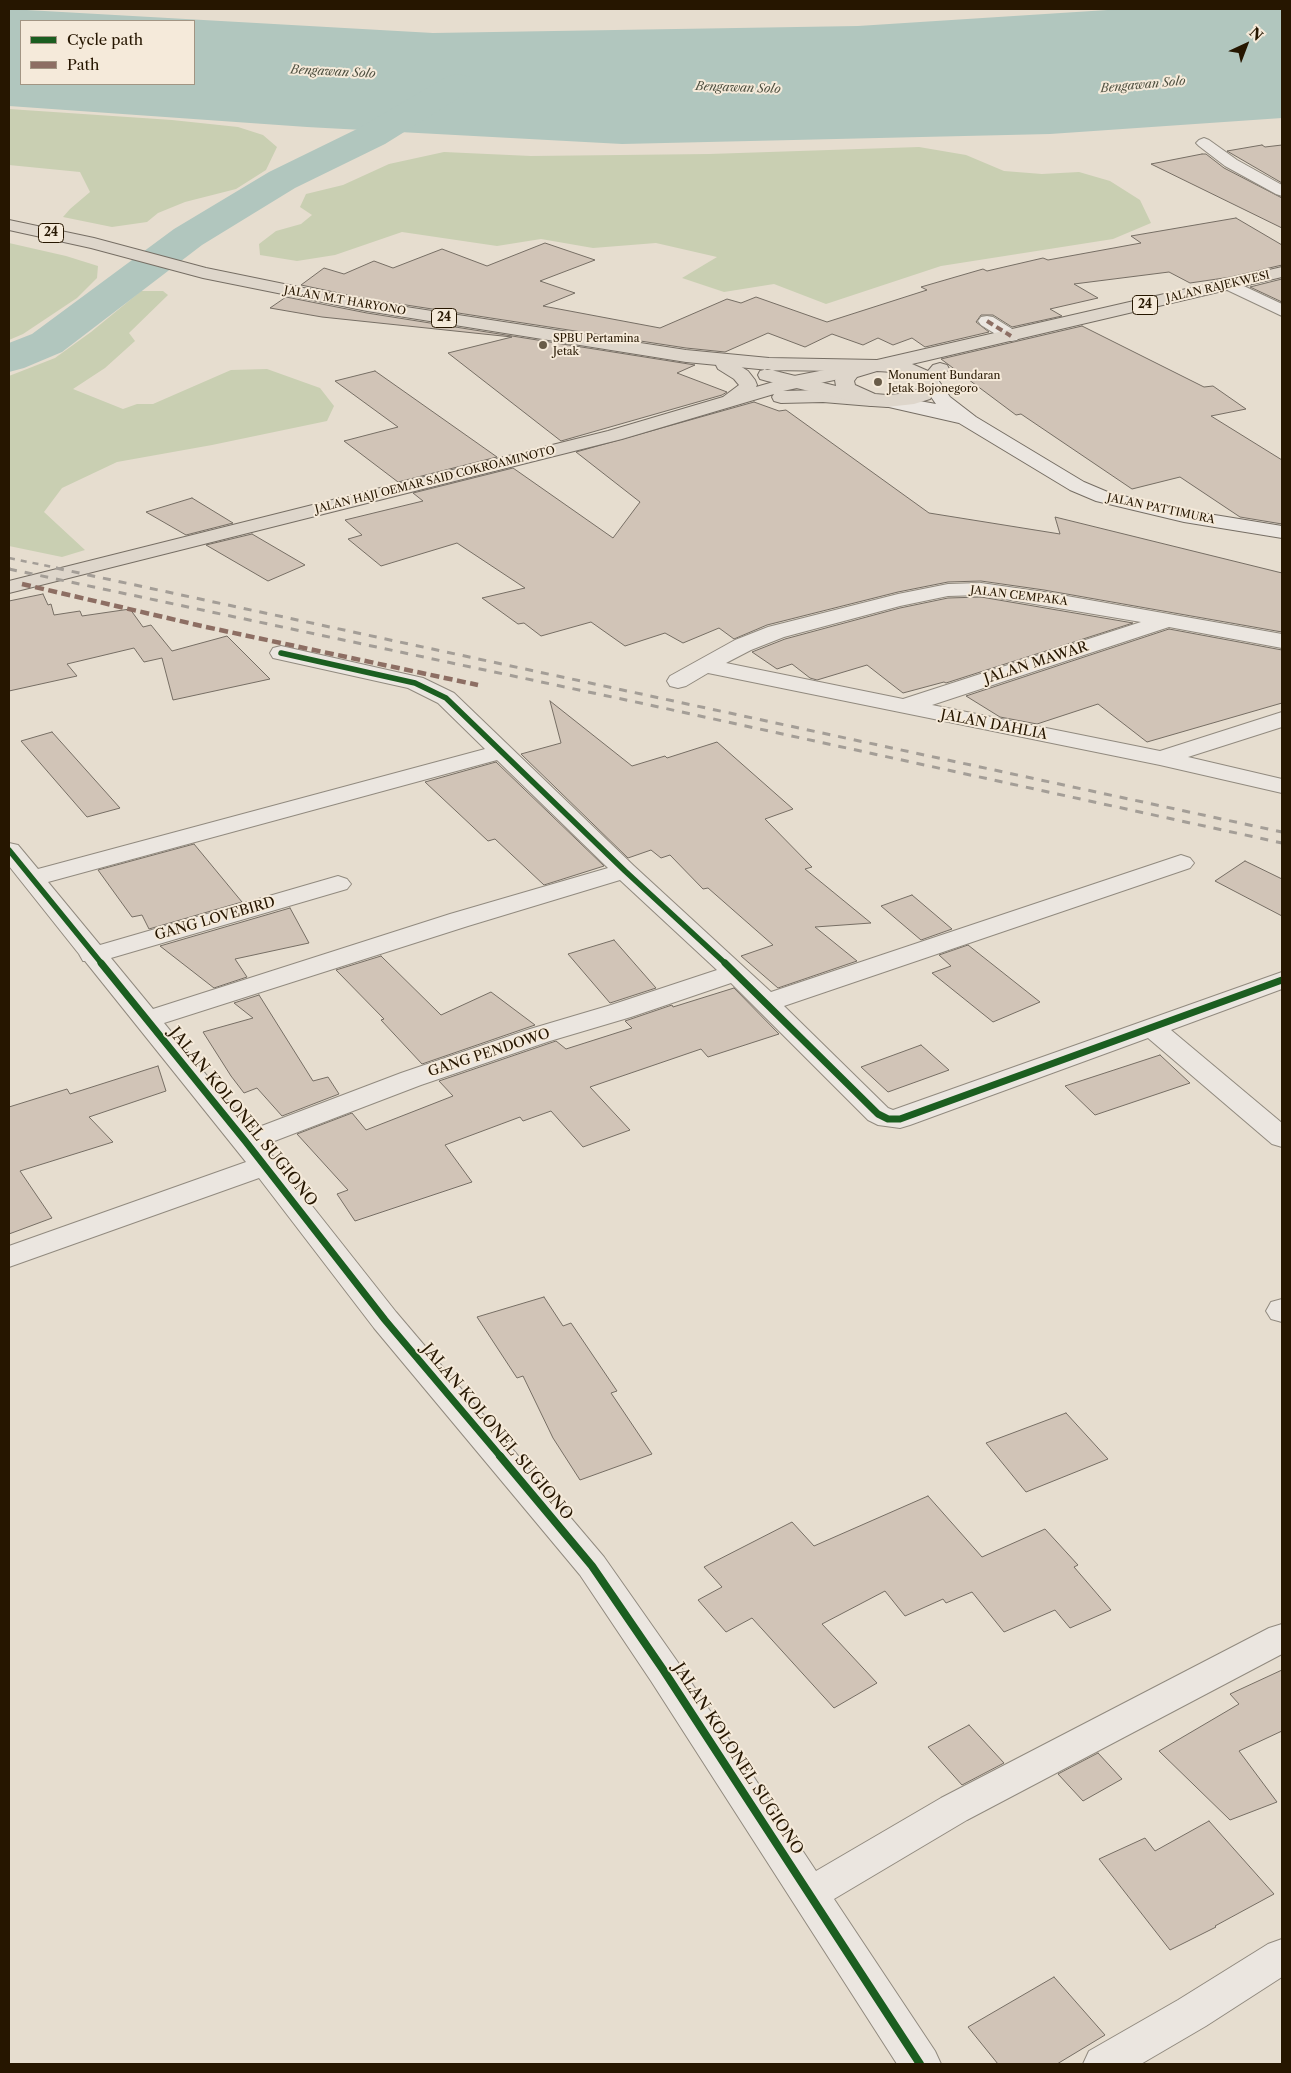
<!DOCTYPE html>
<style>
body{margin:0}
#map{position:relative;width:1291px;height:2073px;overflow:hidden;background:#e6ddcf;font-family:"Libre Caslon Text",serif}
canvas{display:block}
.frame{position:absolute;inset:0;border:10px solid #261600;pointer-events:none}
.legend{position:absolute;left:20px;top:20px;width:175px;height:65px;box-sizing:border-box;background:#f5eada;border:1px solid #a29583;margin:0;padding:6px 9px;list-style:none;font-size:15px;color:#261600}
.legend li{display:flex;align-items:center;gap:10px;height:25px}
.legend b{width:25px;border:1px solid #a29583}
.north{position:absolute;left:1221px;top:20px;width:50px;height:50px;-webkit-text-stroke:4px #f5eada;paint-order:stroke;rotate:43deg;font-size:14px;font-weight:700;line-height:20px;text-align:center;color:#261600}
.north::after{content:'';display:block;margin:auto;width:18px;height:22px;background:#261600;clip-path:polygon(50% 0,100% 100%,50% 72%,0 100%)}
</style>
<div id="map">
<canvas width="1291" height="2073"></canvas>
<div class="frame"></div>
<ul class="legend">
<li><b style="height:6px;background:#1b5e20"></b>Cycle path</li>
<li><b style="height:6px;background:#8d6e63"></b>Path</li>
</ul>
<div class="north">N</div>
</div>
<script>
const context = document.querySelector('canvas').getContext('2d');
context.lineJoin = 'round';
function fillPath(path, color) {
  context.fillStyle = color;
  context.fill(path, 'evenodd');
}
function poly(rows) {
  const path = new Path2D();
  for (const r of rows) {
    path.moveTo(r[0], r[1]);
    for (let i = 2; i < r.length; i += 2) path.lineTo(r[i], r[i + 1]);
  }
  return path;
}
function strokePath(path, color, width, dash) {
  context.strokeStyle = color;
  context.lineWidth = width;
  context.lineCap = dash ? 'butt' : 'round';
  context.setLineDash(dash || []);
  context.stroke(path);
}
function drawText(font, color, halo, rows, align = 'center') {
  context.font = font + ' "Libre Caslon Text",serif';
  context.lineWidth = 4;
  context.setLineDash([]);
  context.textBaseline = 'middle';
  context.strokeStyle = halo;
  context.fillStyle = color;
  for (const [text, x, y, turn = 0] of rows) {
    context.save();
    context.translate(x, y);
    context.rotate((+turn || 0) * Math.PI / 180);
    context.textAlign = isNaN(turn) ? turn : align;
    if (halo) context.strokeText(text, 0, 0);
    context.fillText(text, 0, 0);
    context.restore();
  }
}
const green = poly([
 [9,109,172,120,238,127,263,135,277,147,266,170,236,189,185,202,158,213,147,222,112,227,63,217,70,209,90,192,80,172,9,165],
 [919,147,966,155,1004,171,1042,174,1079,172,1110,181,1140,200,1151,223,1113,239,941,266,826,304,774,284,724,292,682,278,717,257,656,243,593,248,541,239,497,246,402,232,335,255,297,261,260,255,259,244,276,231,301,224,312,215,300,207,306,194,343,185,389,164,444,152,531,156,709,154],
 [9,243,66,256,98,266,97,278,77,298,23,334,9,340],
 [141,291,163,291,168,295,129,333,135,341,105,368,73,389,123,409,137,404,153,404,231,370,267,369,320,388,334,406,327,421,212,445,117,462,62,488,44,512,85,550,62,557,9,546,9,376,55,358,91,332]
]);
const water = poly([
 [9,9,433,33,858,26,1123,9,1282,9,1282,118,1050,134,622,144,307,127,9,106],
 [21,21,194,21,194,84,21,84]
]);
const river = poly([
 [458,74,470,77,475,84,470,91,385,144,295,188,202,245,62,352,24,368,9,372,9,343,32,334,174,229,269,172,359,128,446,77,458,74]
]);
const building = poly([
 [1262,145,1265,147,1282,145,1282,183,1227,151,1262,145],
 [1202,154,1206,154,1224,168,1282,198,1282,228,1151,164,1202,154],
 [1236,218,1282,245,1282,265,1231,277,1190,283,1169,272,1074,284,1098,298,1050,309,1062,316,1012,327,993,315,981,315,976,322,989,332,925,347,912,338,893,345,878,338,863,345,832,334,805,347,768,333,725,352,686,348,367,299,301,285,324,268,344,274,374,261,393,268,442,249,487,266,545,243,595,260,540,281,575,293,543,306,660,328,727,299,741,303,756,297,827,322,927,290,921,287,983,269,987,271,1043,258,1048,260,1141,243,1131,236,1236,218],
 [1282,279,1282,302,1250,287,1282,279],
 [286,297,367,313,695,365,677,373,727,392,722,395,561,441,448,353,512,337,322,317,270,308,286,297],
 [1082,326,1204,387,1213,386,1246,409,1211,416,1282,460,1282,524,1240,517,1180,477,1132,489,1021,414,1016,415,941,359,1082,326],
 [375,371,497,457,398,482,344,441,398,427,335,381,375,371],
 [754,402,779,411,786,410,929,513,1060,534,1055,517,1282,573,1282,632,1044,590,981,581,948,582,898,592,767,625,734,639,719,628,683,643,665,633,625,646,591,622,541,636,524,623,518,624,482,598,525,588,457,543,381,566,348,539,362,535,345,520,423,501,413,493,513,468,613,538,640,502,576,452,754,402],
 [192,498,233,523,186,535,146,512,192,498],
 [252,534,305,565,268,581,206,545,252,534],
 [43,594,48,605,51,604,54,615,80,611,82,616,130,609,143,627,151,625,172,651,227,636,270,679,173,700,162,658,144,662,134,648,67,664,77,676,9,691,9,601,43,594],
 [981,597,1133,623,946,683,944,682,903,693,867,665,817,680,810,678,792,664,777,669,752,652,785,639,900,608,948,598,981,597],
 [1169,629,1282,650,1282,703,1147,742,1098,704,1037,724,1000,717,966,696,1169,629],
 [550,701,632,766,665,756,667,758,717,742,793,809,765,819,812,867,805,869,871,923,815,927,857,961,778,988,741,956,773,945,708,888,703,889,670,855,661,858,651,850,628,858,521,754,561,743,550,701],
 [52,732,120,808,87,817,21,741,52,732],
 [496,762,604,866,544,885,495,839,488,841,425,782,496,762],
 [194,844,242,902,149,929,142,915,132,917,98,870,194,844],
 [1245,861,1282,879,1282,916,1215,881,1245,861],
 [912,895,952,929,921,940,881,906,912,895],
 [290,908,309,943,235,959,247,977,214,988,160,946,290,908],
 [614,940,656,988,610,1003,568,954,614,940],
 [968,945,1040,1002,993,1022,932,973,951,966,939,955,968,945],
 [381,956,441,1015,491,992,535,1025,422,1064,381,1020,384,1019,336,970,381,956],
 [734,988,779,1034,708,1057,701,1049,590,1087,630,1130,583,1147,551,1111,523,1121,520,1117,445,1145,472,1182,355,1221,337,1194,348,1190,297,1134,352,1113,366,1130,453,1096,439,1081,556,1041,566,1049,632,1028,625,1021,672,1005,673,1007,734,988],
 [259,995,313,1081,328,1077,339,1094,282,1116,257,1088,244,1093,231,1076,203,1032,253,1018,234,1003,259,995],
 [921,1045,949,1070,888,1092,861,1067,921,1045],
 [1160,1055,1190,1083,1095,1115,1065,1086,1160,1055],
 [158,1066,166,1091,89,1117,113,1142,20,1171,52,1218,9,1234,9,1107,67,1089,70,1094,158,1066],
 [544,1297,563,1326,571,1323,617,1391,611,1393,652,1454,580,1480,553,1438,523,1376,517,1378,477,1317,544,1297],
 [1066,1413,1108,1459,1026,1492,986,1443,1066,1413],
 [928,1496,982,1557,1045,1529,1078,1565,1074,1567,1111,1610,1070,1628,1055,1610,1004,1632,972,1592,946,1603,943,1599,905,1616,885,1591,822,1624,877,1683,834,1708,752,1618,726,1632,698,1600,722,1587,704,1567,792,1522,814,1546,928,1496],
 [1282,1670,1282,1731,1239,1751,1277,1802,1230,1820,1159,1751,1239,1704,1230,1694,1282,1670],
 [969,1725,1004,1763,962,1785,928,1747,969,1725],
 [1098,1753,1122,1779,1083,1801,1058,1774,1098,1753],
 [1209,1821,1274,1894,1215,1926,1216,1927,1170,1950,1099,1859,1145,1838,1155,1851,1209,1821],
 [1054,1977,1105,2035,1057,2064,998,2064,968,2027,1054,1977]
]);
const street = poly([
 [1204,138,1209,140,1237,160,1282,185,1282,196,1276,194,1225,166,1199,146,1196,143,1199,140,1204,138],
 [1231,280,1282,304,1282,316,1225,289,1222,285,1225,281,1231,280],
 [987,316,993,317,1017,332,1020,336,1017,340,1011,341,1005,340,981,325,978,321,981,317,987,316],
 [981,583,1044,592,1282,634,1282,648,1169,627,932,705,1160,751,1282,712,1282,727,1188,757,1282,779,1282,793,1160,765,708,673,686,686,678,688,670,686,667,681,670,676,735,640,768,627,898,594,948,584,981,583],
 [981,595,1141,622,903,699,726,663,751,650,784,637,900,606,948,596,981,595],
 [281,646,423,678,454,693,634,866,771,992,1172,858,1181,855,1190,858,1194,863,1190,868,784,1006,888,1108,893,1110,1282,972,1282,989,1171,1030,1282,1123,1282,1147,1272,1144,1148,1038,910,1125,900,1128,878,1125,868,1120,731,983,631,1017,550,1041,421,1085,264,1145,396,1312,604,1557,677,1661,816,1871,941,1798,1269,1628,1282,1624,1282,1654,967,1820,834,1899,935,2051,941,2064,897,2064,651,1681,580,1575,374,1328,259,1178,9,1267,9,1246,246,1162,85,961,83,961,79,954,9,866,9,843,18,845,38,869,485,749,438,703,408,688,273,658,270,653,273,648,281,646],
 [497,760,608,868,450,914,153,1009,111,958,347,889,351,884,347,879,338,876,100,945,48,882,497,760],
 [620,880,717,970,611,1005,530,1029,401,1073,251,1130,164,1023,468,926,620,880],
 [1282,1299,1282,1322,1271,1319,1266,1311,1271,1302,1282,1299],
 [1282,1939,1282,1977,1206,2026,1141,2064,1083,2064,1089,2051,1178,2000,1268,1944,1282,1939]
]);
const secondary = poly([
 [929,375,936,377,950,397,976,417,1084,482,1110,493,1184,510,1282,526,1282,538,1184,522,1096,501,1070,490,959,423,880,405,878,401,880,397,887,395,936,404,920,381,922,377,929,375]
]);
const primary = poly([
 [725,359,732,361,748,371,755,380,757,385,756,387,794,376,860,363,867,365,869,369,867,373,783,391,823,390,871,394,878,396,880,400,878,404,871,406,823,402,781,403,774,401,772,397,774,394,622,439,9,593,9,581,608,431,723,397,739,385,734,379,718,369,716,365,718,361,725,359]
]);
const highway = poly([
 [9,220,94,238,206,268,367,301,686,350,769,358,877,360,1282,267,1282,277,912,364,928,371,933,365,940,363,947,365,949,369,938,382,938,390,930,399,914,404,887,407,872,406,767,381,760,379,758,375,760,371,767,369,836,386,835,380,842,371,769,370,686,362,367,311,203,278,91,248,9,230,9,220],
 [877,371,893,372,913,377,920,383,920,388,911,393,887,395,875,394,855,385,854,381,857,377,877,371]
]);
const railFar1 = poly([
 [9,558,62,569],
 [9,569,11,569]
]);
const rail = poly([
 [56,568,1282,832],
 [9,569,645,704,1282,843]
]);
const quietFar1 = poly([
 [987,321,1011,336]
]);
const quiet = poly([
 [22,584,206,627,478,685]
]);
const cyclewayFar2 = poly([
 [281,653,415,683,446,698,625,871,726,964],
 [9,850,102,964]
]);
const cyclewayFar1 = poly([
 [101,963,246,1142,385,1320,501,1457],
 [725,963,878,1114,888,1119,900,1119,1282,980]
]);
const cycleway = poly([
 [500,1456,592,1566,664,1671,920,2064]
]);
const markers = [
 [543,345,5,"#695c48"],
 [878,382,5,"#695c48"]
];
const farStreetnames = [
 ["JALAN RAJEKWESI",1218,287,-13],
 ["JALAN M.T HARYONO",345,301,10],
 ["JALAN HAJI OEMAR SAID COKROAMINOTO",435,480,-14],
 ["JALAN PATTIMURA",1161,509,12],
 ["JALAN CEMPAKA",1019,596,7]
];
const farPoinames = [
 ["SPBU Pertamina",553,339],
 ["Jetak",553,352],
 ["Monument Bundaran",888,376],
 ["Jetak Bojonegoro",888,389]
];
const farWaternames = [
 ["Bengawan Solo",333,72,3],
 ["Bengawan Solo",1143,85,-5],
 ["Bengawan Solo",738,88,2]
];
const shields = [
 [51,233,25],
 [1145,305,25],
 [444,318,25]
];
const shieldNames = [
 ["24",51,233],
 ["24",1145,305],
 ["24",444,318]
];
const streetNames = [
 ["JALAN MAWAR",1036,663,-18],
 ["JALAN DAHLIA",994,725,11],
 ["GANG LOVEBIRD",215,919,-16],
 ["GANG PENDOWO",489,1053,-18]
];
const nearStreetnames = [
 ["JALAN KOLONEL SUGIONO",243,1117,51],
 ["JALAN KOLONEL SUGIONO",497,1432,50],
 ["JALAN KOLONEL SUGIONO",738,1759,57]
];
fillPath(green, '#c9cfb2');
fillPath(water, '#b1c6be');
fillPath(river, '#b1c6be');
fillPath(building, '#d1c4b7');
strokePath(building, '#766e64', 1);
strokePath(street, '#918a7f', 2);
strokePath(secondary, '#766e64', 2);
strokePath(primary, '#766e64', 2);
strokePath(highway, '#766e64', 2);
fillPath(street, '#ebe6e0');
fillPath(secondary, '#ebe6e0');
fillPath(primary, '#ded6cb');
fillPath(highway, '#ded6cb');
strokePath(railFar1, '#a49e97', 2.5, [6, 6]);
strokePath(rail, '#a49e97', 3, [8, 8]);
strokePath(quietFar1, '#8d6e63', 4, [7, 4]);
strokePath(quiet, '#8d6e63', 4.5, [9, 4.5]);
strokePath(cyclewayFar2, '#1b5e20', 5.5);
strokePath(cyclewayFar1, '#1b5e20', 7);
strokePath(cycleway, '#1b5e20', 8);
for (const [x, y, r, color] of markers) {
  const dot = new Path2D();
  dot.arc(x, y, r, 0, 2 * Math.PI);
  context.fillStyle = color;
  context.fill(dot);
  strokePath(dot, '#f5eada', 2);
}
drawText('11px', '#261600', '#f5eada', farStreetnames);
drawText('11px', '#261600', '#f5eada', farPoinames, 'left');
drawText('italic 12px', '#4f5040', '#f5eada', farWaternames);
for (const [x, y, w] of shields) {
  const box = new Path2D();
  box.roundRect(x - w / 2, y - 9.5, w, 19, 4);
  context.fillStyle = '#f5eada';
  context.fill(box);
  strokePath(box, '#261600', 1);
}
drawText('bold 12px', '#261600', null, shieldNames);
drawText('14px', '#261600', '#f5eada', streetNames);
drawText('16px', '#261600', '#f5eada', nearStreetnames);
</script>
